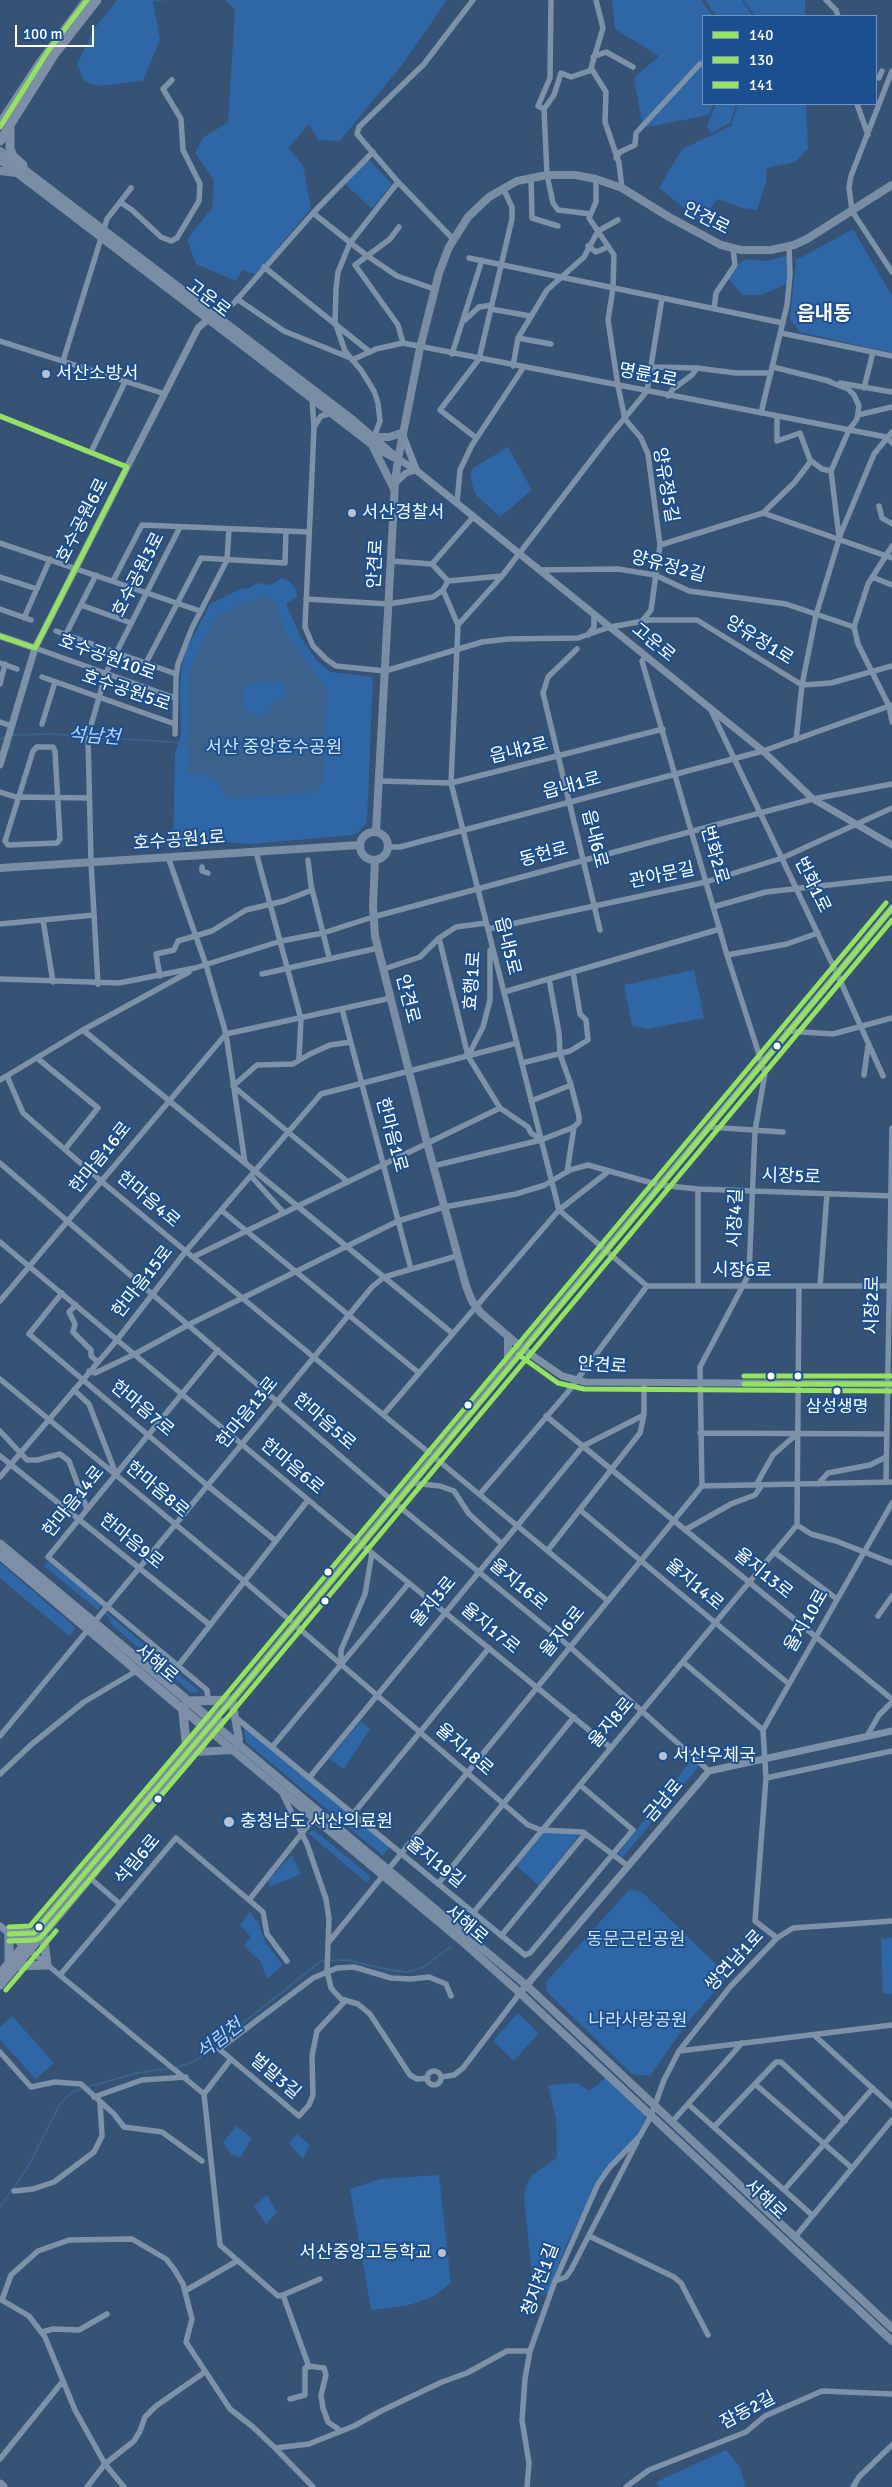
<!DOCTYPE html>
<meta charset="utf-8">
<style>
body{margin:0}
#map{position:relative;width:892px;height:2487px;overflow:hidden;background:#365274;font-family:Signika,sans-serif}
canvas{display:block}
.legend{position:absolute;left:702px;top:15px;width:175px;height:90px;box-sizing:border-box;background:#1b4f8f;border:1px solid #7695bc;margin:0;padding:6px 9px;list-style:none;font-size:15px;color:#fff}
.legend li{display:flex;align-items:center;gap:10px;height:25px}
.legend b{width:25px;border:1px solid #7695bc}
.scale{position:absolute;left:15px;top:25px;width:79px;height:22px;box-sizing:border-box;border:2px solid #fff;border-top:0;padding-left:6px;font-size:15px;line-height:18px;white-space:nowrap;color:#fff;-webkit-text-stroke:4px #1b4f8f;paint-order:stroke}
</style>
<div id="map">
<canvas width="892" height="2487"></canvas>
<ul class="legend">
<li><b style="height:6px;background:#93e360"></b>140</li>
<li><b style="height:6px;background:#93e360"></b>130</li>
<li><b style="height:6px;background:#93e360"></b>141</li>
</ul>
<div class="scale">100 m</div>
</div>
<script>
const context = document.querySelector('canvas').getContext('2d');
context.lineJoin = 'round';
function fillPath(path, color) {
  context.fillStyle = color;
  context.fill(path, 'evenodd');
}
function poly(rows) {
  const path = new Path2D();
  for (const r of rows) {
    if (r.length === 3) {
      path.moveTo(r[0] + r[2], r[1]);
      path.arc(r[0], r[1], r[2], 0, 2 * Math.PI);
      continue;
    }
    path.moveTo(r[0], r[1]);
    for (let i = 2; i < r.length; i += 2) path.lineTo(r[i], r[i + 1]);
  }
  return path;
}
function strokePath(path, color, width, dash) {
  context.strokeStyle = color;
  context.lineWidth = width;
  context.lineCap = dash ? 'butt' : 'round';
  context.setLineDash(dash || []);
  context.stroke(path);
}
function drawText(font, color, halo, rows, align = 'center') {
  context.font = font + ' Signika,"Noto Sans KR",sans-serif';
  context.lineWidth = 4;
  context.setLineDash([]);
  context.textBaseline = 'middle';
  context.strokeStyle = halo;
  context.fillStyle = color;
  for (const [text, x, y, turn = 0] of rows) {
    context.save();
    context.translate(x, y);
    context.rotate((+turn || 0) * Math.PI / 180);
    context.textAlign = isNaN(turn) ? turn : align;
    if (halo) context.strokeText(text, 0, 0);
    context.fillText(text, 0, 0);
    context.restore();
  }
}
const green = poly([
 [117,0,172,0,153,1,160,40,143,81,97,86,84,81,77,64,94,29],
 [225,0,447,0,402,65,340,141,318,140,309,124,288,148,303,165,311,208,256,275,242,270,236,281,196,264,187,239,212,208,214,180,195,153,203,138,228,122,235,10],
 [612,0,701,0,713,16,703,16,703,104,713,104,709,115,643,128,634,78,659,56,615,29],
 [705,0,742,0,753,16,716,16],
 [744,0,805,0,805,16,755,16],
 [716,104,736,104,730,123,711,133,707,126],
 [738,104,806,104,808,149,795,162,767,168,766,182,757,210,742,208,717,199,702,222,659,188,682,149,731,126],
 [368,159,392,184,372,209,345,184],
 [853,229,892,296,892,353,800,332,790,319,796,260],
 [790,255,788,283,776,289,760,295,743,295,728,279,740,262,748,259,766,261],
 [508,447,532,490,500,517,475,494,470,477,473,468],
 [281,578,289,581,296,589,297,597,286,604,301,638,317,661,331,672,373,677,367,822,358,833,352,835,253,844,223,842,173,849,175,754,181,735,180,687,182,666,186,650,210,604,241,589,250,588,256,583,271,585],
 [694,970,704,1018,648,1029,632,1026,624,985],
 [48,1561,102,1605,98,1610,44,1566],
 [0,1563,76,1628,69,1636,0,1578],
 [106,1612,200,1692,190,1692,111,1624,110,1618,104,1614],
 [361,1721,370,1729,344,1769,329,1759],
 [244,1726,390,1846,383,1856,246,1742],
 [692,1759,699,1766,622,1858,618,1854],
 [314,1830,370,1876,367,1883,308,1833],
 [542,1832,580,1834,539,1886,516,1865],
 [292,1855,301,1874,270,1887,268,1880],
 [633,1890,642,1892,728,1976,684,2027,650,2076,632,2074,547,1992,546,1982,628,1891],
 [250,1912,259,1924,265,1942,283,1965,267,1979,261,1962,244,1946,251,1937,240,1925],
 [892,1938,892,1994,883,1994,881,1939],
 [518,2013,539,2033,514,2061,493,2041],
 [12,2016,54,2063,36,2079,0,2040,0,2027],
 [607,2077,645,2113,646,2120,642,2130,599,2180,565,2248,548,2293,534,2295,524,2197,526,2186,532,2175,557,2158,556,2119,548,2085,578,2083,589,2091],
 [236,2126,252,2138,240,2158,231,2154,223,2142],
 [297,2134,310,2145,303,2159,289,2143],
 [439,2175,451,2283,433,2297,406,2306,371,2310,350,2189,380,2179],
 [267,2195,277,2212,266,2224,254,2206],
 [726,2450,740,2467,745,2487,659,2487,656,2482]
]);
const water = poly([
 [267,594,278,605,283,630,327,689,323,784,314,793,227,798,221,786,210,776,188,773,189,669,216,617,241,604],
 [269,681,274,684,281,682,286,684,286,698,272,701,270,709,262,716,248,711,245,707,242,691,250,683]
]);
const stream = poly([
 [11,735,54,734,86,737],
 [90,737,188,743],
 [0,739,6,737],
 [175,2068,195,2061,321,1961,347,1960,395,1971,408,1972,424,1967,450,1947],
 [88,2087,137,2073,171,2068],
 [0,2207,28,2167,60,2104,72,2092,83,2088]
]);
const minor = poly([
 [551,0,550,78,538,106,544,109,547,175,553,203,558,210,591,214],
 [596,0,603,28,591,68,606,92,605,122,619,163,622,188],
 [826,0,836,10,838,16],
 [593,57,606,52,633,67],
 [892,71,851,176,849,187,852,211,892,272],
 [879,78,882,71],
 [857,104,868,135],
 [544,109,554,95,561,73,571,77,592,70],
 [616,158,620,152,635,145,636,133,700,64],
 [531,177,532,218,558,226],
 [596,179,596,202,589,218,614,255,613,288,608,320,618,386,625,419,641,438,648,454,660,545,651,610,642,621],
 [120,202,132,210,161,237,171,241,177,238,199,201,200,184,183,150,181,119,163,89,172,80],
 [313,213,366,255,397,276,434,289],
 [399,227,390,239,355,265,398,325,403,343],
 [453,239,398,182,357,134,359,127,424,64,473,0],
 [588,246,596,252,608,247],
 [469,258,783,323],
 [264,267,370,352],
 [662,298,647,391,608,438,502,576,458,625,451,783,559,1210,647,1286,892,1286],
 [237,299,284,331,348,357],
 [491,309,530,316],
 [714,309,716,293,735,265,733,249],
 [214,315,234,303,313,213,373,152],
 [465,320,479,307,492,305],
 [781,333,892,356],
 [518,338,551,344],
 [0,341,165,394],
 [452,354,482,260],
 [352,360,376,349,403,343,886,437,892,443],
 [63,361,107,219,131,188],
 [513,366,518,338,547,290,584,257,598,231,618,220],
 [651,367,697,368,736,373,771,373],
 [773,367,829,381],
 [825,380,848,389,854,395,859,406,857,419,849,430,831,471,839,537],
 [840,383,892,392],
 [864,388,873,352],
 [668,396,673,389,692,375,697,368],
 [312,397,314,429,305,627,313,646,326,659,336,666,385,671,482,642,508,639,578,638,610,627,650,620,697,620,802,685,831,683,892,666],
 [761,413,787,305,790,275,789,246],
 [858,415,892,407],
 [0,416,127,467],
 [777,416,777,441,800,433,810,460,822,469,831,471],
 [314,427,321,416,332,413],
 [374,437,380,421,378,403,374,391,361,370,345,351,335,322,336,289,338,272,350,243,398,182],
 [475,437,440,410,479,359,512,219,512,207,503,188],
 [91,452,125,382],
 [457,503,460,470,472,445,523,368],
 [879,506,882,518,892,524],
 [763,513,794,483,811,461],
 [0,543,200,611],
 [660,545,763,513,892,558],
 [892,546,868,584,854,627,858,644,889,706,892,722],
 [391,561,432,564,474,516],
 [432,564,448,581],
 [539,570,618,569,655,575,689,591,786,604,854,627],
 [0,577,37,589],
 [872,577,892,585],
 [113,581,142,525,309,532],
 [448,581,502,576],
 [443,590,458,625],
 [306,599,388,604,433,597,443,590,448,581],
 [81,605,131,623],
 [0,609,31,620],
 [24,618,50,559],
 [56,631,176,674],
 [66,634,96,575],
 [588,635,594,627,594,614],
 [35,648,175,698],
 [577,649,548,677,543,693,600,930],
 [0,663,17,669],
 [146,663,201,558,285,563,286,531],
 [42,677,175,724],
 [0,684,5,664],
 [710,708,839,978,883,1076],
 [0,722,12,726],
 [42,724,55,682],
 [175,734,176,677,178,664,192,628,227,560,229,529],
 [796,740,802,685,816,615,841,533,874,454,892,432],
 [37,747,53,747,55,751,60,839,57,843,8,845,5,841,33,751,37,747],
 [379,781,451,783,663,729],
 [0,792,16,797,89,798],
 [388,847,400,847,763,751,892,705],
 [256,852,301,1019,299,1059],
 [168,857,206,965,226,1034,245,1163],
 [308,860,311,885,329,957],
 [202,867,202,871,208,873],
 [713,907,766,892,892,878],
 [43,920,53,982],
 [0,924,94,915],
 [488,929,706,882,782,858,892,808],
 [439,938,468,1056,500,1108,528,1127,531,1133,541,1140],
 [727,955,787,944,818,933],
 [384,969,420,957,439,938,456,927,486,923],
 [262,974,378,948],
 [160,976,156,954,174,950,178,941,212,931,246,910,284,901,312,890],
 [0,979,119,983,195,968,281,941,323,933,373,917,760,813,813,799,892,784],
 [98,984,91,862,88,736,106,673,180,527],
 [504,992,720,929],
 [342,1009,411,1269],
 [83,1030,452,1333],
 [787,1031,833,1034,892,1018],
 [468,1056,483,1027,490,1000,490,950],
 [37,1058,98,1108,65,1149],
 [522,1063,570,1051,588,1040,586,1020,580,1014,573,972],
 [864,1075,868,1046],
 [7,1076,23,1113,101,1181,608,1601],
 [0,1080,83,1030,189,972],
 [233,1086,348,1182],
 [233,1086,257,1065,293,1064,310,1054,330,1045,351,1042],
 [531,1101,571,1085],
 [708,1127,783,1132],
 [0,1163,395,1503,570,1647,709,1771],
 [433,1166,541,1140,574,1127,579,1122,579,1116,571,1085,560,1054,559,1033,549,979],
 [567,1172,574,1127],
 [251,1176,284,1213],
 [698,1189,698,1286],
 [221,1210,419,1373],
 [0,1242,361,1544,611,1748],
 [193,1257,500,1108],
 [820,1286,827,1194],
 [62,1293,29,1334,208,1486,276,1541],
 [0,1301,226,1034,391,998],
 [76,1305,69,1312,75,1324,73,1332,91,1350,91,1356,98,1362],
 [89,1371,95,1373,135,1354,188,1325,398,1221,444,1207,516,1194,545,1185,570,1170,588,1165,659,1185,698,1189,892,1196],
 [0,1379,244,1581,528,1825,541,1830,583,1832,628,1866],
 [74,1390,89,1404,116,1474],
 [384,1414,559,1210,609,1171],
 [546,1416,892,1699],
 [0,1431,27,1460,37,1460,60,1454,69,1461,87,1509],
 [700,1433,886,1434],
 [0,1456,210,1625],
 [0,1477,117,1340,186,1251,321,1094,517,1043],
 [886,1482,892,1128],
 [412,1483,440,1486,454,1491,469,1514,502,1544],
 [818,1484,828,1473,870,1465,886,1457],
 [756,1485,773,1455,798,1433],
 [702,1486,892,1482],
 [480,1494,567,1393,647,1286],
 [580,1510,789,1684],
 [797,1525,811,1534,836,1541,892,1563],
 [685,1530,731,1504,755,1495,762,1485],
 [548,1550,640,1433,644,1415,644,1383],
 [774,1552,837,1599],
 [878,1616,892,1596],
 [683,1662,763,1730],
 [341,1663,341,1650,365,1594,372,1553],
 [178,1666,308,1500],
 [208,1700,207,1690,48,1557,218,1350],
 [235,1717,525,1955,530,1953,633,1830,580,1785],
 [0,1736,372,1287,384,1277,457,1256],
 [867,1736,879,1715,892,1702],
 [272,1747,409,1583],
 [0,1774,32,1744,84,1702,138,1670],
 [309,1778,583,1446,644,1415],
 [766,1778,892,1751],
 [281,1791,307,1844,326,1899,329,1919,327,1971,331,1988,341,1999,358,2004,370,2014,410,2075,417,2079,428,2078],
 [353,1814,489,1648],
 [90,1878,120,1904],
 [438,1884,574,1717],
 [249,1900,314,1818],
 [473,1913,797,1525,799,1286],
 [501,1936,585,1834],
 [777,1938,755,1921,766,1778,763,1730,892,1503],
 [328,1943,702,1486,700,1367,749,1274,755,1131,765,1073,727,955,642,661,646,656],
 [28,1949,204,2094],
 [60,1975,176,1838,263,1912,267,1934,287,1961],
 [345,2001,317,2031,312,2056,313,2095,309,2105,299,2116,219,2049,313,1978,337,1968,354,1967,391,1978,411,1979,429,1977,446,1984,451,1996],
 [814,2035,892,2106],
 [679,2051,892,2025],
 [0,2052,31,2087,55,2082,81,2084,114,2114,124,2127,162,2132,202,2161],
 [231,2059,204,2094,220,2245,278,2296,283,2295,309,2367],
 [434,2078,7],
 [441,2077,454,2075,463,2068,520,1993],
 [755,2084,852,2168],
 [94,2097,142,2080,186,2077],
 [688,2104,812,2215],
 [672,2122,742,2043],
 [714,2127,776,2062,781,2062,845,2121],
 [784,2190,873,2088],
 [14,2191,33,2189,54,2182,94,2152,102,2136,100,2102],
 [589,2236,674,2277,681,2283,708,2335],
 [795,2237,892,2120],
 [555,2281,566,2277,571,2270,637,2142],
 [185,2291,237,2261],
 [283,2295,320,2279],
 [0,2299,29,2316,45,2337,75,2410,105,2464,124,2487],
 [2,2300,11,2275,38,2251,69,2240,132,2239,166,2259,174,2269,183,2284,192,2319,186,2342,230,2409,253,2427,275,2448,309,2444,354,2426,381,2411,442,2382,467,2373,507,2351,530,2351],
 [42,2332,53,2329,79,2330,107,2314],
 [290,2399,305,2395,305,2368,308,2366,324,2368,326,2375,321,2395,323,2408,328,2422,341,2431],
 [275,2448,313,2487],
 [0,2459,63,2381],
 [87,2487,105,2464,134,2441,140,2431,145,2417,156,2406,205,2372],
 [527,2487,529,2463,522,2420,525,2379,530,2351,555,2281,598,2184,610,2167,640,2136,651,2116,664,2080,679,2051,730,1987,777,1938,793,1928,892,1921],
 [626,2487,649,2470,746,2432,765,2416,822,2391,892,2394],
 [853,2487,859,2477,892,2445]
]);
const tertiary = poly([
 [402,433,416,469],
 [398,459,416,470,763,751,813,799,892,845],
 [395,483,406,473,416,470],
 [0,636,35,648],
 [0,765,35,648,198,328,212,316],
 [892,908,523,1349,562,1376,585,1382,892,1384],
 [0,1926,24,1946],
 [520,1993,709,1771,892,1731]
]);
const secondary = poly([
 [0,151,353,420,398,459],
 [0,160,378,449,393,457],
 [0,171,16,173],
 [374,437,389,437,402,433],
 [372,445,394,489],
 [376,831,395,483,398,459,420,348,439,273,449,247,468,217,489,197,517,181,547,175,575,175,596,179,622,188,669,217,721,245,741,250,771,250,794,245,807,239,892,185],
 [374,846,14],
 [0,868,360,845],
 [508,1336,508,1365],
 [232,1700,239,1740,237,1743],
 [212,1721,232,1700,523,1349,481,1313,472,1301,466,1286,427,1143,375,936,373,906,375,860],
 [220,1721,217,1725,219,1728,526,1985,892,2328],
 [211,1732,465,1944,520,1993,892,2341],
 [195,1752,234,1750]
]);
const primary = poly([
 [0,124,40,63,87,0],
 [10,127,10,149,13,156,23,165,23,169],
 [0,141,54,55,97,0],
 [0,1544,217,1725,0,1985],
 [0,1555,210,1732],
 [187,1701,232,1700],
 [185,1710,183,1713,187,1751],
 [9,1963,9,1934,34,1933],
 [16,1966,47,1965,43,1934],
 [0,1974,212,1721],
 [0,2484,3,2487]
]);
const bus1 = poly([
 [0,416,127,467,35,648,0,636],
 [744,1384,892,1384],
 [9,1934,34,1933,232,1700,892,908]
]);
const bus2 = poly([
 [519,1355,558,1383,584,1389,892,1391],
 [9,1941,35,1940,40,1938,238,1705,892,920],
 [6,1990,56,1931]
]);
const bus3 = poly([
 [0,127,48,51,87,0],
 [744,1376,892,1376],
 [9,1927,30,1926,226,1695,886,903]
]);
const markers = [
 [46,374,5,"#b9c2ce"],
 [352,513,5,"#b9c2ce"],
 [777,1046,4.5,"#fff"],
 [771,1376,4.5,"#fff"],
 [798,1376,4.5,"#fff"],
 [837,1391,4.5,"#fff"],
 [468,1405,4.5,"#fff"],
 [328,1572,4.5,"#fff"],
 [325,1601,4.5,"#fff"],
 [663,1756,5,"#b9c2ce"],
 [158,1799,4.5,"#fff"],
 [229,1822,6,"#b9c2ce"],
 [39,1927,4.5,"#fff"],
 [442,2253,5,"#b9c2ce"]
];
const busNames = [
 ["삼성생명",837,1408]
];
const streetNames = [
 ["안견로",706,219,27],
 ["고운로",208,299,37],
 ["명륜1로",648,376,11],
 ["양유정5길",665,485,80],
 ["호수공원6로",83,521,-63],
 ["안견로",376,564,-87],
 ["양유정2길",668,567,15],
 ["호수공원3로",139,575,-63],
 ["양유정1로",759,641,32],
 ["고운로",653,643,39],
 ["호수공원10로",107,658,20],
 ["호수공원5로",126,691,19],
 ["읍내2로",519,751,-14],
 ["읍내1로",572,786,-15],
 ["읍내6로",594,839,76],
 ["호수공원1로",179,841,-4],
 ["동헌로",544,855,-15],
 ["번화2로",714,855,74],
 ["관아문길",662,876,-12],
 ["번화1로",812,885,64],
 ["읍내5로",507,946,76],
 ["효행1로",473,981,-86],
 ["안견로",407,999,76],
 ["한마음1로",391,1135,75],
 ["한마음16로",101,1158,-51],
 ["시장5로",791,1177,2],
 ["한마음4로",148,1200,40],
 ["시장4길",736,1218,-88],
 ["시장6로",742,1271],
 ["한마음15로",143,1282,-52],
 ["시장2로",873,1305,-89],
 ["안견로",602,1366,4],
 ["한마음7로",142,1409,40],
 ["한마음13로",248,1413,-51],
 ["한마음5로",324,1422,41],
 ["한마음6로",292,1467,40],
 ["한마음8로",157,1490,40],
 ["한마음14로",74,1502,-51],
 ["한마음9로",131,1542,39],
 ["율지13로",763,1574,39],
 ["율지16로",518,1585,40],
 ["율지14로",694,1585,40],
 ["율지3로",434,1602,-50],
 ["율지10로",807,1621,-60],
 ["율지17로",490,1629,39],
 ["율지6로",563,1632,-51],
 ["서해로",156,1664,40],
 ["율지8로",612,1723,-50],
 ["율지18로",464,1750,41],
 ["금남로",664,1801,-50],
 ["석림6로",138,1860,-50],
 ["율지19길",435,1863,39],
 ["서해로",466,1925,40],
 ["쌍연남1로",735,1961,-47],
 ["벌말3길",275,2077,40],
 ["서해로",765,2200,43],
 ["청지천1길",541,2280,-70],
 ["잠동2길",748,2411,-28]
];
const poiNames = [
 ["서산소방서",56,374],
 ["서산경찰서",362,513],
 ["서산우체국",673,1756],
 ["충청남도 서산의료원",240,1822],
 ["서산중앙고등학교",432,2253,"right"]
];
const parkNames = [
 ["서산 중앙호수공원",274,748],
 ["동문근린공원",636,1940],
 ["나라사랑공원",638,2021]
];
const waterNames = [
 ["석남천",94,737,4],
 ["석림천",220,2040,-38]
];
const quarterNames = [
 ["읍내동",824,315]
];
fillPath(green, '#2f66a5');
fillPath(water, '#3b618d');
strokePath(stream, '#3b618d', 2);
strokePath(minor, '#7d92a8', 5.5);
strokePath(tertiary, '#7d92a8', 7);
strokePath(secondary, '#798da4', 8);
strokePath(primary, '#7d8ea7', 9);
strokePath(bus1, '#93e360', 5);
strokePath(bus2, '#93e360', 5);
strokePath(bus3, '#93e360', 5);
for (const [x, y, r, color] of markers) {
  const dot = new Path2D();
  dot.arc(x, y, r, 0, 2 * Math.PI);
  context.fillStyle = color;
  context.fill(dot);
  strokePath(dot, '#1b4f8f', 2);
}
drawText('17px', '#fff', '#1b4f8f', busNames);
drawText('18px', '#fff', '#1b4f8f', streetNames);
drawText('18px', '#fff', '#1b4f8f', poiNames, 'left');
drawText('18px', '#cfe3fa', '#1b4f8f', parkNames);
drawText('italic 19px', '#b5d3f5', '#1b4f8f', waterNames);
drawText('bold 20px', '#fff', '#1b4f8f', quarterNames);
</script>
